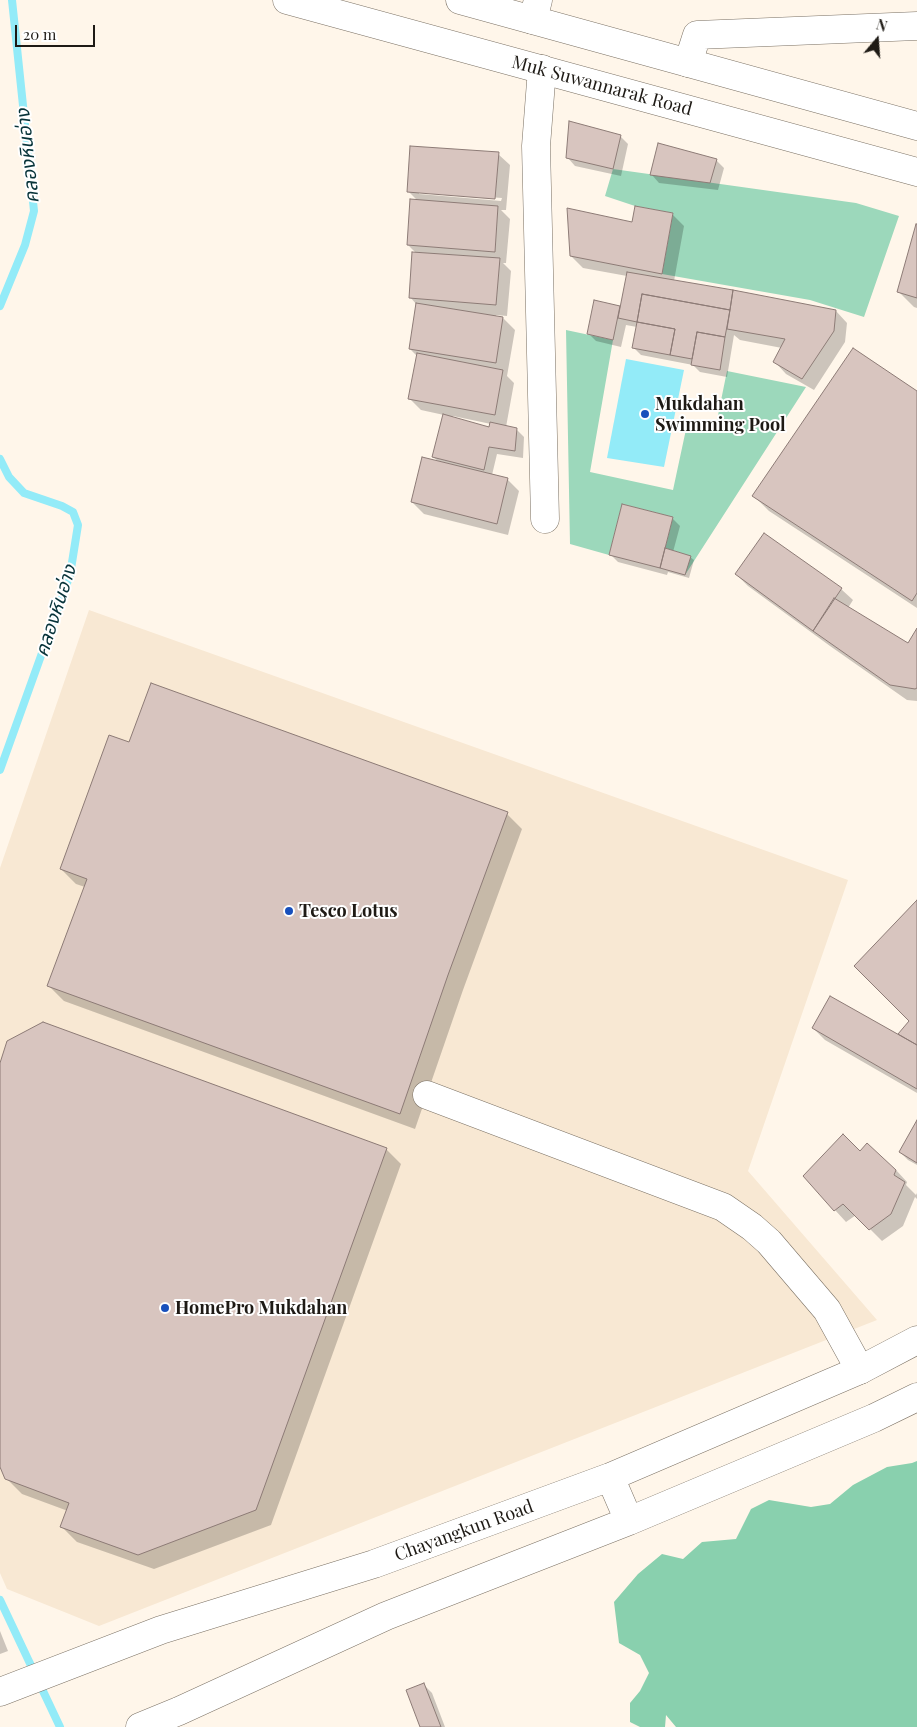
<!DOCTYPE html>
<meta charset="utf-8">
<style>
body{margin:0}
#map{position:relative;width:917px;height:1727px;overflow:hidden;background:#fff6ea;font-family:"Playfair Display",serif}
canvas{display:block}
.north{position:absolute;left:852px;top:15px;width:50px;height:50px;-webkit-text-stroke:4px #fff;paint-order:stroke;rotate:18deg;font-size:14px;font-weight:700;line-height:20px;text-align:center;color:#1e1a15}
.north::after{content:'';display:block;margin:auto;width:18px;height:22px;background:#1e1a15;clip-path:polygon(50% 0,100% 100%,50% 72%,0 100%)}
.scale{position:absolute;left:15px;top:25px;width:80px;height:22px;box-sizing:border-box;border:2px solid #1e1a15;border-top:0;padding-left:6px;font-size:15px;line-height:18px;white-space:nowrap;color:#1e1a15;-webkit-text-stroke:4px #fff;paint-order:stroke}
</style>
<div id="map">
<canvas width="917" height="1727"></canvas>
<div class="north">N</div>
<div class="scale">20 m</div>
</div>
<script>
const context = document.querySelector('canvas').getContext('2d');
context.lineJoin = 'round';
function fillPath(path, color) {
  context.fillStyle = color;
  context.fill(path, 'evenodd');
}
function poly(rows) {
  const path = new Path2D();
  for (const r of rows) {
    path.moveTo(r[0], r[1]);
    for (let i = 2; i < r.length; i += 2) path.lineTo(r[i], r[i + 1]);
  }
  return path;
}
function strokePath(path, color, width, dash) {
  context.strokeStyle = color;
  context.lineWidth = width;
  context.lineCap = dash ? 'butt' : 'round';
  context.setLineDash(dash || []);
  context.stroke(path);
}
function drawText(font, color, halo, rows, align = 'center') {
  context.font = font + ' "Playfair Display","Noto Sans Thai",serif';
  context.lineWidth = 4;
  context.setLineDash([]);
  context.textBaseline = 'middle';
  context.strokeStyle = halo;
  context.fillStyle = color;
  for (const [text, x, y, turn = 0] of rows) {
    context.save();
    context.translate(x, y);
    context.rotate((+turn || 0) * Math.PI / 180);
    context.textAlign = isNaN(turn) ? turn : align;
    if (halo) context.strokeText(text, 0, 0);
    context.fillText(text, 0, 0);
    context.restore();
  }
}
const built = poly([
 [89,610,848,880,748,1171,877,1320,99,1626,7,1589,0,1573,0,868]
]);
const green = poly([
 [613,169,856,203,899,216,864,317,810,300,662,274,673,213,635,206,605,196],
 [566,330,613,340,590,472,673,490,688,420,716,425,727,371,806,387,685,575,690,556,665,548,673,517,622,504,609,555,570,544]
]);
const forest = poly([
 [917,1461,917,1727,676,1727,666,1715,665,1727,640,1727,630,1722,630,1703,640,1691,649,1673,640,1655,619,1643,614,1602,638,1574,662,1554,683,1559,702,1542,736,1539,751,1509,769,1500,811,1507,830,1504,853,1485,887,1467,912,1463]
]);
const water = poly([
 [626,359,684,370,664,467,607,458]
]);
const shadow = poly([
 [620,136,628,144,621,176,575,166,568,158],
 [658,145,717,161,724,168,718,190,659,183,652,175],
 [498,154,510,165,506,210,501,210,510,219,506,263,503,263,511,271,507,316,496,315,496,317,503,318,515,330,507,376,514,383,506,427,516,429,524,437,523,458,497,454,492,475,507,479,519,491,508,535,424,514,412,502,439,462,433,457,444,415,421,410,409,398,417,356,410,349,417,305,410,297,416,253,408,245,417,200,408,191],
 [419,192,502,198,501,201,419,194],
 [453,416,491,424,490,428,452,418],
 [673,215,684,226,674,281,836,311,847,323,845,342,814,390,786,374,775,362,782,348,740,340,734,335,727,377,700,372,693,365,641,355,633,347,637,327,626,325,621,347,596,341,588,333,595,301,621,308,627,276,583,268,571,256,633,223],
 [917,226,917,308,914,307,899,292],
 [917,392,917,608,769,511,754,496],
 [672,518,680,526,673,552,690,557,694,560,689,578,668,572,667,575,618,562,610,554],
 [736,574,841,589,853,600,848,608,908,645,917,630,917,701,907,700,830,646,748,586],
 [130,744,507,814,522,829,463,990,415,1129,64,1001,49,986,85,887,76,884,61,869],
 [917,901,917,1093,825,1040,813,1028,903,1038,899,1034,911,1021],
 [0,1067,386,1149,401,1164,271,1525,154,1569,77,1542,62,1527,68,1511,22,1494,6,1478,0,1464],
 [917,1123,917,1165,908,1160,900,1152],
 [860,1153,896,1170,907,1182,906,1185,916,1195,917,1193,917,1199,915,1197,903,1226,882,1241,856,1215,846,1222,835,1210],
 [0,1631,8,1651,0,1654],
 [424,1685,432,1693,445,1727,421,1727]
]);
const stream = poly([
 [0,306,25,245,34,211,12,0],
 [0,459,9,477,24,493,62,506,73,512,78,525,70,575,0,770],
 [0,1600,60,1727]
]);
const building = poly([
 [569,121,621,135,613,169,566,158,569,121],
 [658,143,717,159,710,183,650,175,658,143],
 [410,146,499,152,495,199,407,192,410,146],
 [410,199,498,206,495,252,407,245,410,199],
 [635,206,673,213,662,274,570,256,567,208,632,222,635,206],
 [916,224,917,224,917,298,897,292,916,224],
 [412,252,500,258,496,305,409,298,412,252],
 [627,272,733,290,730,310,642,294,637,322,618,318,627,272],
 [733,290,836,310,834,331,802,379,773,362,785,339,727,329,733,290],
 [642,294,730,310,725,337,697,332,692,359,670,355,675,329,637,322,642,294],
 [594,300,620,306,613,340,587,334,594,300],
 [416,303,503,317,496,363,409,349,416,303],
 [637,322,675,329,670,355,632,348,637,322],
 [697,332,725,337,720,370,691,365,697,332],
 [853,348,917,391,917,593,912,601,752,496,853,348],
 [417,353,503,370,495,415,408,399,417,353],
 [443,414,489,427,490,422,517,428,515,451,489,447,484,470,432,457,443,414],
 [422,457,508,478,497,524,411,502,422,457],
 [622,504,673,517,660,568,609,555,622,504],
 [764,533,842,588,813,631,735,574,764,533],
 [665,548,691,556,685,575,660,568,665,548],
 [834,598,908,643,917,628,917,688,915,689,890,685,813,631,834,598],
 [151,683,508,812,448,975,400,1114,47,986,87,879,60,869,109,735,129,742,151,683],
 [917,900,917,1045,898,1034,909,1021,854,966,917,900],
 [830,996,917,1045,917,1089,812,1028,830,996],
 [43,1022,387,1148,256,1510,138,1555,60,1527,69,1503,5,1479,0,1467,0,1063,7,1041,43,1022],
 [917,1120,917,1163,899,1152,917,1120],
 [843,1134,860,1151,867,1143,896,1170,894,1175,905,1182,891,1214,869,1230,843,1204,834,1211,803,1176,843,1134],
 [424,1683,441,1727,420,1727,406,1690,424,1683]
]);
const minor = poly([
 [533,20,538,0],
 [688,63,697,35,917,26],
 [542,69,536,146,545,519],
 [427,1095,723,1207,752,1227,769,1242,827,1310,860,1370]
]);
const major = poly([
 [287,0,917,172],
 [460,0,917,126],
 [610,1477,629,1521],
 [0,1692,161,1630,374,1564,610,1477,860,1370,917,1340],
 [140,1727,179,1711,386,1616,629,1521,874,1418,917,1397]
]);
const markers = [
 [645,414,5,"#1850bc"],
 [289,911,5,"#1850bc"],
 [165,1308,5,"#1850bc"]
];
const streetNames = [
 ["Muk Suwannarak Road",602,86,15],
 ["Chayangkun Road",464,1531,-20]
];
const poiNames = [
 ["Mukdahan",655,404],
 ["Swimming Pool",655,425],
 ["Tesco Lotus",299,911],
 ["HomePro Mukdahan",175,1308]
];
const waterNames = [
 ["คลองหินอ่าง",28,156,-96],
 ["คลองหินอ่าง",56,611,-72]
];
fillPath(built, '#f8e8d3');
fillPath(green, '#9cd8bb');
fillPath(forest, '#89d0ae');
fillPath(water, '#93ebf8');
fillPath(shadow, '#0003');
strokePath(stream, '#93ebf8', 8);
fillPath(building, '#d8c5bf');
strokePath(building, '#8d7b76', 1);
strokePath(minor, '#7b7164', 29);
strokePath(major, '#7b7164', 29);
strokePath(minor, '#fff', 28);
strokePath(major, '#fff', 28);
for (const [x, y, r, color] of markers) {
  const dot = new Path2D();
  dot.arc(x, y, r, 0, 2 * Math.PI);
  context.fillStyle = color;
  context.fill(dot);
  strokePath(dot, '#fff', 2);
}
drawText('18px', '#1e1a15', '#fff', streetNames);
drawText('bold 18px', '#1e1a15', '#fff', poiNames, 'left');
drawText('italic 19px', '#073339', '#fff', waterNames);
</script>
